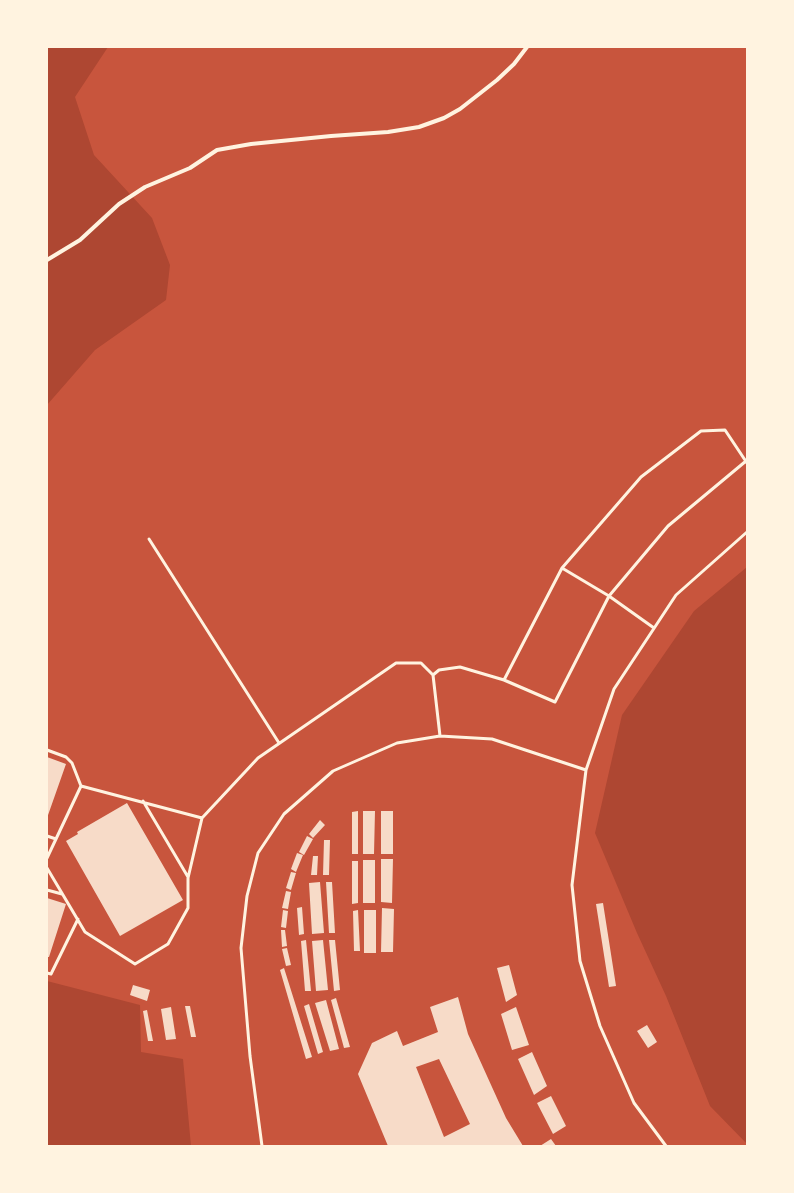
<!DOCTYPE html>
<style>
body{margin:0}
#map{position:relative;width:794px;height:1193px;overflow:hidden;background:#c8553d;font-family:"Alegreya Sans",sans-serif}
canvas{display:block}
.frame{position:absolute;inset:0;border:48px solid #fff3e0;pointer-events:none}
</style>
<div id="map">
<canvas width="794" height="1193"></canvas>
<div class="frame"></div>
</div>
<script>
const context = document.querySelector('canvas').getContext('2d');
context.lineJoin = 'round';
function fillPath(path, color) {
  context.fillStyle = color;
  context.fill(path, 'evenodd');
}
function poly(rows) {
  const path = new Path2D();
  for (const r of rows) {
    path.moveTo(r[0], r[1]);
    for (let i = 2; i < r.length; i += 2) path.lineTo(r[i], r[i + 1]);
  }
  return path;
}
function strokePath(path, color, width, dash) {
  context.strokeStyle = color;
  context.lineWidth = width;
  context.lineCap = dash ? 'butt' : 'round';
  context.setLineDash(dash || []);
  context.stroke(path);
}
const green = poly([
 [47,47,108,47,75,97,94,155,152,218,170,265,166,300,95,350,47,405],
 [747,567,747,1144,710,1106,666,996,637,933,595,833,622,715,694,611],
 [47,981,140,1005,141,1052,183,1059,191,1146,47,1146]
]);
const building = poly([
 [47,757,66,764,47,818],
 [127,803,183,900,120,936,66,841,78,834,77,832],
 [358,811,358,854,352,854,352,812],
 [363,811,375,811,374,854,363,854],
 [381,811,393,811,393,854,381,854],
 [320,820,325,825,313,838,309,834],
 [307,836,313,839,304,855,299,852],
 [324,840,330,840,329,875,323,875],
 [297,853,303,855,296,872,291,869],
 [313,856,318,856,317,875,311,875],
 [381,859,393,859,392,903,381,902],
 [363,860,375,860,375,903,363,903],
 [352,861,358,861,358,903,352,904],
 [291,872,296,873,291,890,286,888],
 [320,882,324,933,312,934,309,883],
 [326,882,332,882,335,933,329,933],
 [286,891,291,892,288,909,282,908],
 [47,898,66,904,49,957,47,957],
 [603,903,616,986,609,987,596,904],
 [302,907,304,934,299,935,297,908],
 [382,908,394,909,393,952,381,952],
 [283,910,288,911,286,928,281,927],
 [358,910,360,951,354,951,353,911],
 [364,910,376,910,376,953,364,953],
 [281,930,285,930,287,946,282,947],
 [306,940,311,991,305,991,301,941],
 [323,940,328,990,316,991,312,941],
 [329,940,335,940,340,990,334,991],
 [287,948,291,965,286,966,282,949],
 [509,965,517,995,506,1002,497,968],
 [284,968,312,1057,306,1059,280,970],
 [133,985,150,990,147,1001,130,995],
 [458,997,468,1034,506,1118,523,1146,388,1146,358,1074,372,1043,397,1031,403,1046,438,1032,430,1007],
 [439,1059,470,1124,444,1137,416,1067],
 [336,998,350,1047,344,1048,331,1000],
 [326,1000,339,1049,330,1051,315,1003],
 [309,1004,323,1052,318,1054,304,1006],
 [185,1006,190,1006,196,1037,191,1037],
 [171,1007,176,1039,166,1040,161,1009],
 [516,1007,529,1045,512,1050,501,1014],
 [147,1010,153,1041,148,1041,143,1011],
 [647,1025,657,1042,648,1048,637,1031],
 [532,1052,547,1086,534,1095,518,1059],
 [551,1096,566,1126,553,1134,537,1103],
 [551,1139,556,1146,540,1146]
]);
const service = poly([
 [746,461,668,526,609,596,555,702,504,680,562,568,641,477,701,431,725,430,747,463],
 [149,539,279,743],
 [562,568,609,596,654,628],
 [433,675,439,670,460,667,504,680],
 [47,750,66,757,72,763,81,786],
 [143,801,188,877],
 [47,836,56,839],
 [47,858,81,786,202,818],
 [47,868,85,932,135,964,168,944,188,908,188,878,202,818,258,758,396,663,421,663,433,675,440,736],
 [47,890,62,894],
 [47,973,51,974,78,919],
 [262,1146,250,1056,241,948,247,896,258,853,284,814,333,771,397,743,440,736,492,739,586,770],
 [666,1146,634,1103,600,1026,580,961,572,885,586,770,614,689,676,595,747,532]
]);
const minor = poly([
 [47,260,80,240,119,204,145,187,190,168,217,150,251,144,331,136,388,132,419,127,444,118,460,109,497,80,514,64,527,47]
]);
fillPath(green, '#ae4732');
fillPath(building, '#f7dbc8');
strokePath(service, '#fff3e0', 3);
strokePath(minor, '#fff3e0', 4);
</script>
